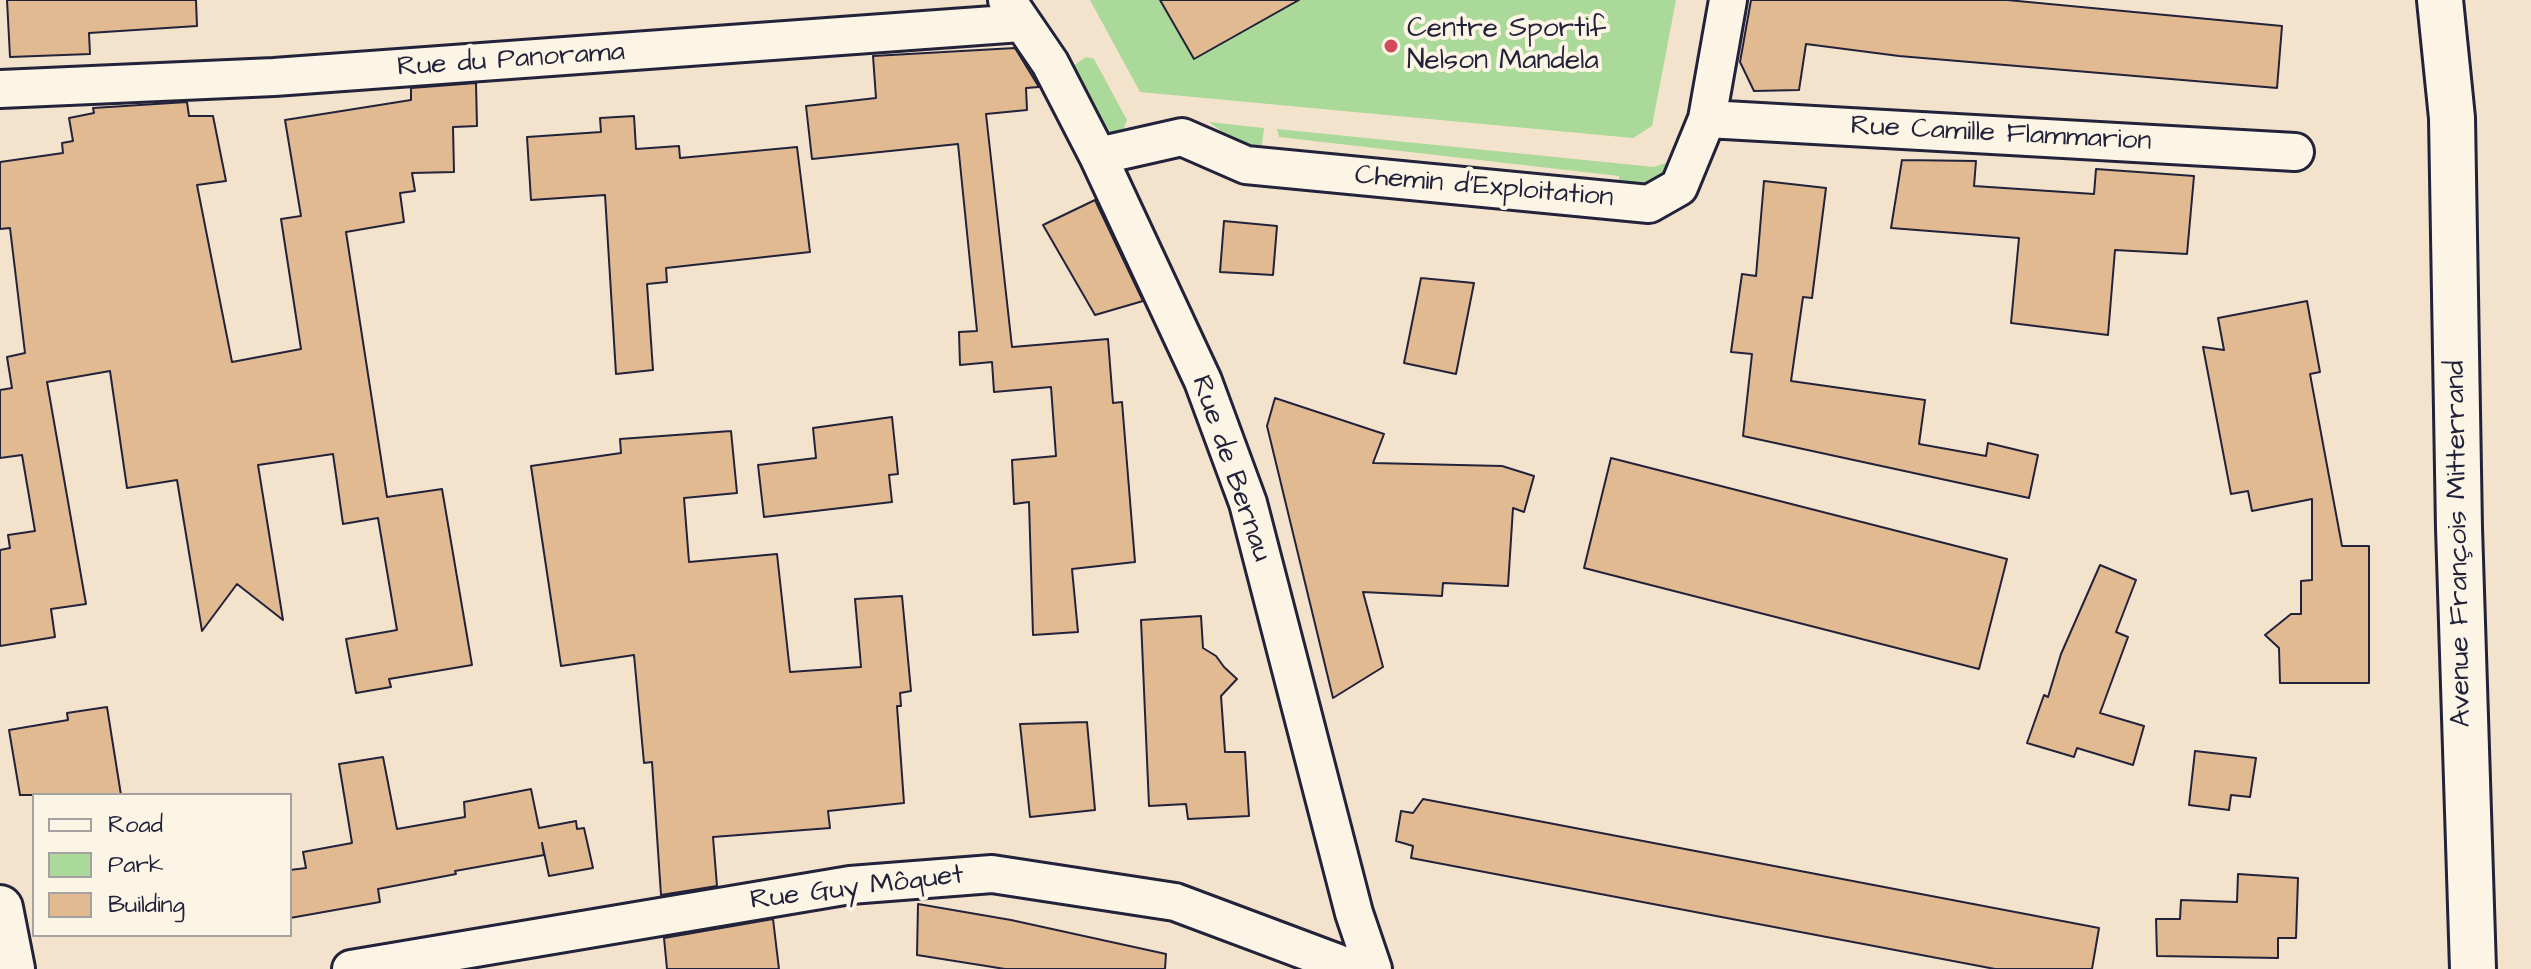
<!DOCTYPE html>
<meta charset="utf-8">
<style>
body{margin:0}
#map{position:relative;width:2531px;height:969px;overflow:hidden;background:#f4e3cc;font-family:"Architects Daughter",sans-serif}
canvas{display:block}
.legend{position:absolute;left:32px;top:793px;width:260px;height:144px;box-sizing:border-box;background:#fcf5e5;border:2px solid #a5a1a1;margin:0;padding:10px 14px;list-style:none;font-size:24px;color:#22223b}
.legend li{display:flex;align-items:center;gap:16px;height:40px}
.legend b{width:40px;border:2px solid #a5a1a1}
</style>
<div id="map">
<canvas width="2531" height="969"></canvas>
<ul class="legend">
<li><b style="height:10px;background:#fcf5e5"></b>Road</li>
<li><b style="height:22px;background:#aad999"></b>Park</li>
<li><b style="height:22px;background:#e2ba92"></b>Building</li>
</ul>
</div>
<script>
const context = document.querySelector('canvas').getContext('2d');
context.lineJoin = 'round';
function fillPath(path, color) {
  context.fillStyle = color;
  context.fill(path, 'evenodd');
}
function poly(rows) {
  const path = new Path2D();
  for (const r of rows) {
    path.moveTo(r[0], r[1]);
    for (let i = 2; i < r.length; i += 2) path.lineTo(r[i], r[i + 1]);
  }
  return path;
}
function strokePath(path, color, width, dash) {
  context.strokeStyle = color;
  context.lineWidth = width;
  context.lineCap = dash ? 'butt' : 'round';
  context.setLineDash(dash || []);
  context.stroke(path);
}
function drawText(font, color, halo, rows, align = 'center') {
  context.font = font + ' "Architects Daughter",sans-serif';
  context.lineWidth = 8;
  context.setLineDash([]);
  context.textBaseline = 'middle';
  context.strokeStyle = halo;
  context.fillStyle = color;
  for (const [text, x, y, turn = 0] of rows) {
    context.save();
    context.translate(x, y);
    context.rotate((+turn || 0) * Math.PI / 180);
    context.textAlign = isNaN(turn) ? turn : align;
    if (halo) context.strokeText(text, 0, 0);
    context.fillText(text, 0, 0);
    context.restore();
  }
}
const green = poly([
 [1090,0,1676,0,1652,126,1633,138,1140,92],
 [1086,57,1094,59,1127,120,1123,130,1116,134,1106,133,1069,69],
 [1209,122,1264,128,1261,152,1235,141],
 [1277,129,1654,167,1677,159,1668,172,1657,181,1632,191,1619,191,1619,176,1279,137]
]);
const building = poly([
 [7,0,196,0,197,26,89,33,90,54,10,57,7,0],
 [1160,0,1299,0,1194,59,1160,0],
 [1751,0,2007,0,2282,26,2277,88,1899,56,1806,44,1799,90,1754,91,1740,62,1751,0],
 [1015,48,1039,87,1026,88,1027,110,986,114,1012,347,1108,339,1113,403,1122,402,1135,562,1072,569,1078,632,1033,635,1029,502,1014,504,1012,460,1056,456,1051,387,994,392,992,362,960,365,959,332,977,331,958,144,812,159,806,106,876,98,873,56,1015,48],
 [476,83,477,126,453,127,454,172,412,173,415,191,400,193,404,222,346,232,387,497,442,489,472,665,389,679,391,687,356,693,346,639,397,630,378,518,343,524,333,454,258,465,283,620,237,584,202,631,177,480,127,488,110,371,47,382,86,604,51,609,55,637,0,646,0,550,10,548,8,535,35,531,22,455,0,458,0,390,12,388,7,357,25,353,10,228,0,229,0,162,63,153,62,143,73,141,69,118,94,113,93,108,187,102,189,116,213,116,226,181,197,185,232,362,301,349,281,219,301,216,285,120,411,100,411,88,476,83],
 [634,116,636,149,679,146,680,158,797,147,810,252,666,268,667,282,647,284,653,370,616,374,605,195,531,200,527,137,601,132,600,118,634,116],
 [1902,160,1976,161,1974,186,2094,194,2096,169,2194,176,2187,254,2115,250,2108,335,2011,323,2019,238,1891,228,1902,160],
 [1764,181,1826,188,1812,298,1803,297,1791,381,1925,400,1919,444,1986,456,1988,443,2038,455,2029,498,1743,436,1752,354,1731,352,1742,274,1756,276,1764,181],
 [1095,200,1143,301,1095,315,1043,225,1095,200],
 [1224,221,1277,226,1273,275,1220,272,1224,221],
 [1421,278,1474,283,1456,374,1404,363,1421,278],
 [2307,301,2320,372,2310,374,2342,546,2369,546,2369,683,2280,683,2279,648,2265,635,2291,614,2301,614,2301,581,2312,580,2312,499,2252,511,2248,491,2231,494,2203,347,2224,350,2218,318,2307,301],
 [1275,398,1384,434,1373,463,1502,466,1534,476,1524,512,1513,508,1508,586,1443,583,1442,596,1363,592,1383,667,1333,698,1267,426,1275,398],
 [892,417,898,474,889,475,892,502,764,517,758,465,816,458,813,428,892,417],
 [731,431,737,493,684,498,689,562,777,554,790,672,861,667,855,599,902,596,911,691,900,693,901,706,897,706,904,803,828,811,830,828,713,837,717,886,661,895,652,762,644,763,634,655,561,666,531,466,621,453,620,439,731,431],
 [1611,458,2007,559,1979,669,1584,568,1611,458],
 [2100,565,2136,580,2116,632,2128,637,2100,713,2144,726,2133,765,2077,748,2074,757,2027,743,2044,695,2048,697,2061,654,2100,565],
 [1201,616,1203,648,1216,656,1224,667,1237,679,1221,696,1225,752,1245,752,1249,816,1188,819,1186,804,1149,806,1141,620,1201,616],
 [107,707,121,795,20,795,9,730,68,720,67,713,107,707],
 [1087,722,1095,810,1030,817,1020,724,1087,722],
 [2195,751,2256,758,2250,797,2231,795,2229,810,2189,805,2195,751],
 [383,757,397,829,465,817,464,802,531,789,539,828,576,821,577,829,584,828,593,868,549,876,542,843,544,855,455,871,456,874,378,889,380,902,290,918,290,870,306,868,303,852,352,843,339,764,383,757],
 [1423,799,2099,928,2092,969,1995,969,1411,858,1413,846,1396,841,1401,811,1413,813,1423,799],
 [2238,874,2298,878,2296,938,2278,938,2278,958,2157,956,2156,919,2180,919,2181,900,2237,902,2238,874],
 [918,904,1011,920,1166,954,1165,969,1005,969,917,955,918,904],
 [773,919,779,969,667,969,664,938,773,919]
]);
const street = poly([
 [1007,0,1050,63,1098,156,1203,381,1248,503,1354,913,1373,969],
 [0,89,274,77,1021,23],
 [1707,119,2295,152],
 [1098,156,1182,137,1246,165,1649,204,1679,187,1707,119,1728,0],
 [351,969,850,885,992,874,1175,902,1354,969]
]);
const secondary = poly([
 [2440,0,2452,118,2459,528,2473,969],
 [0,908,12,969]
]);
const markers = [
 [1391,46,8,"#d1495b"]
];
const poiNames = [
 ["Centre Sportif",1407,30],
 ["Nelson Mandela",1407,62]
];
const streetNames = [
 ["Rue du Panorama",511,61,-4],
 ["Rue Camille Flammarion",2001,135,3],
 ["Chemin d'Exploitation",1484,188,5],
 ["Rue de Bernau",1230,469,71],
 ["Avenue François Mitterrand",2460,544,-91],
 ["Rue Guy Môquet",857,889,-7]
];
fillPath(green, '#aad999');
fillPath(building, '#e2ba92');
strokePath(building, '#22223b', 2);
strokePath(street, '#22223b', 42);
strokePath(secondary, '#22223b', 50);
strokePath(street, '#fcf5e5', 36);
strokePath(secondary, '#fcf5e5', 44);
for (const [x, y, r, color] of markers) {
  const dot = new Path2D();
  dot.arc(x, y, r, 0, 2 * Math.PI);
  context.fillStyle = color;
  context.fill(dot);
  strokePath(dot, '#fcf5e5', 3);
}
drawText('28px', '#22223b', '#fcf5e5', poiNames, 'left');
drawText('28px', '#22223b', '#fcf5e5', streetNames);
</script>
